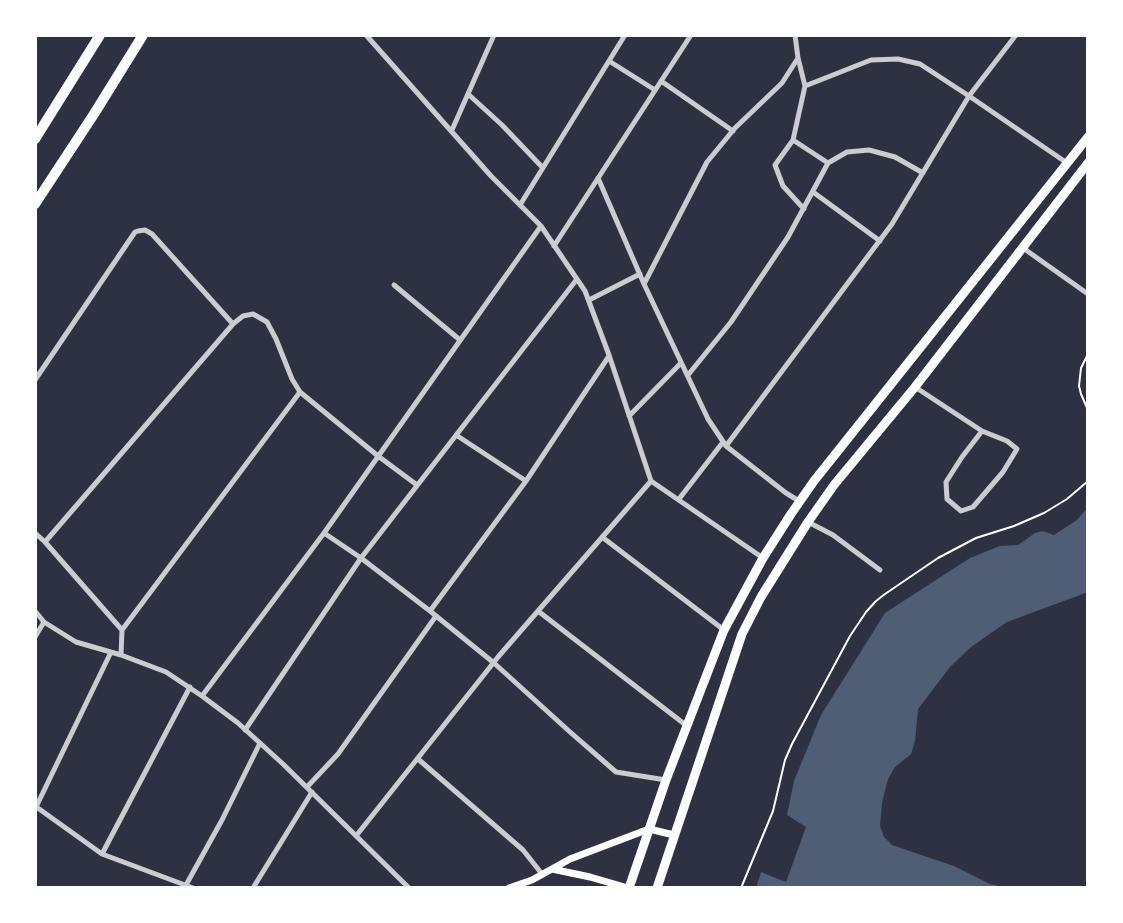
<!DOCTYPE html>
<style>
body{margin:0}
#map{position:relative;width:1123px;height:923px;overflow:hidden;background:#2d3142;font-family:"Public Sans",sans-serif}
canvas{display:block}
.frame{position:absolute;inset:0;border:37px solid #fff;pointer-events:none}
</style>
<div id="map">
<canvas width="1123" height="923"></canvas>
<div class="frame"></div>
</div>
<script>
const context = document.querySelector('canvas').getContext('2d');
context.lineJoin = 'round';
function fillPath(path, color) {
  context.fillStyle = color;
  context.fill(path, 'evenodd');
}
function poly(rows) {
  const path = new Path2D();
  for (const r of rows) {
    path.moveTo(r[0], r[1]);
    for (let i = 2; i < r.length; i += 2) path.lineTo(r[i], r[i + 1]);
  }
  return path;
}
function strokePath(path, color, width, dash) {
  context.strokeStyle = color;
  context.lineWidth = width;
  context.lineCap = dash ? 'butt' : 'round';
  context.setLineDash(dash || []);
  context.stroke(path);
}
const water = poly([
 [1088,507,1088,592,1007,622,971,647,950,667,918,709,915,741,911,754,895,767,888,779,882,803,880,826,884,837,892,845,954,866,990,884,1008,888,756,888,761,872,786,882,806,827,787,815,794,781,821,715,885,613,970,558,1000,546,1018,545,1035,533,1042,531,1054,535,1077,520]
]);
const path = poly([
 [1088,354,1081,368,1079,386,1081,394,1088,410],
 [741,888,773,811,785,760,792,744,850,636,866,612,876,601,885,594,938,558,976,538,1014,526,1044,513,1067,499,1088,481]
]);
const minor = poly([
 [366,35,491,176,541,226,585,291,609,355,651,481,763,558],
 [795,35,798,58,805,86,793,140,828,163],
 [609,61,655,90],
 [661,81,733,131],
 [805,86,871,60,898,59,920,64,969,96,1067,163],
 [468,94,502,125,543,168],
 [452,130,494,35],
 [793,140,775,165,783,186,804,209],
 [598,178,644,284,708,419,726,446,786,493,799,501],
 [813,192,880,241],
 [520,205,625,35],
 [554,246,691,35],
 [1023,248,1088,294],
 [644,284,707,162,735,128,782,83,798,58],
 [394,285,460,340],
 [589,300,640,274],
 [688,375,731,322,788,237,828,163,847,152,869,150,895,157,923,173],
 [35,380,135,232,138,231,145,230,152,234,233,324],
 [915,387,982,431,1007,441,1017,449,1003,472,973,507,961,511,947,499,946,482,962,457,982,431],
 [629,416,681,363],
 [456,435,526,481],
 [726,446,892,224,969,96,1016,35],
 [679,499,723,442],
 [808,522,833,535,880,570],
 [35,533,45,542,122,630,121,655],
 [324,533,361,558,430,611,494,663,570,732,616,772,666,780],
 [602,537,724,630],
 [45,542,233,324,243,316,253,314,267,322,276,339,292,379,300,392,378,456,417,485],
 [35,611,44,622,76,642,121,655,166,672,202,696,238,723,283,764,409,888],
 [430,611,526,481,609,356],
 [538,611,687,726],
 [122,630,300,392],
 [35,637,44,622],
 [202,696,324,533,541,226],
 [245,730,361,558,577,279],
 [418,759,523,850,542,874],
 [307,787,338,754,436,616],
 [35,806,102,854,193,888],
 [36,807,111,652],
 [356,836,498,657,651,481],
 [102,854,190,687],
 [186,885,222,820,260,743],
 [253,888,312,792]
]);
const secondary = poly([
 [552,869,590,877,628,888],
 [509,888,532,880,570,859,649,829,674,835]
]);
const trunk = poly([
 [629,888,666,780,724,630,763,558,791,514,814,481,1088,137],
 [657,888,742,634,761,597,808,522,834,485,915,387,1088,163]
]);
const motorway = poly([
 [35,139,100,35],
 [35,204,94,114,143,35]
]);
fillPath(water, '#4f5d75');
strokePath(path, '#fff', 2);
strokePath(minor, '#caccd0', 5);
strokePath(secondary, '#fff', 7);
strokePath(trunk, '#fff', 9);
strokePath(motorway, '#fff', 10);
</script>
